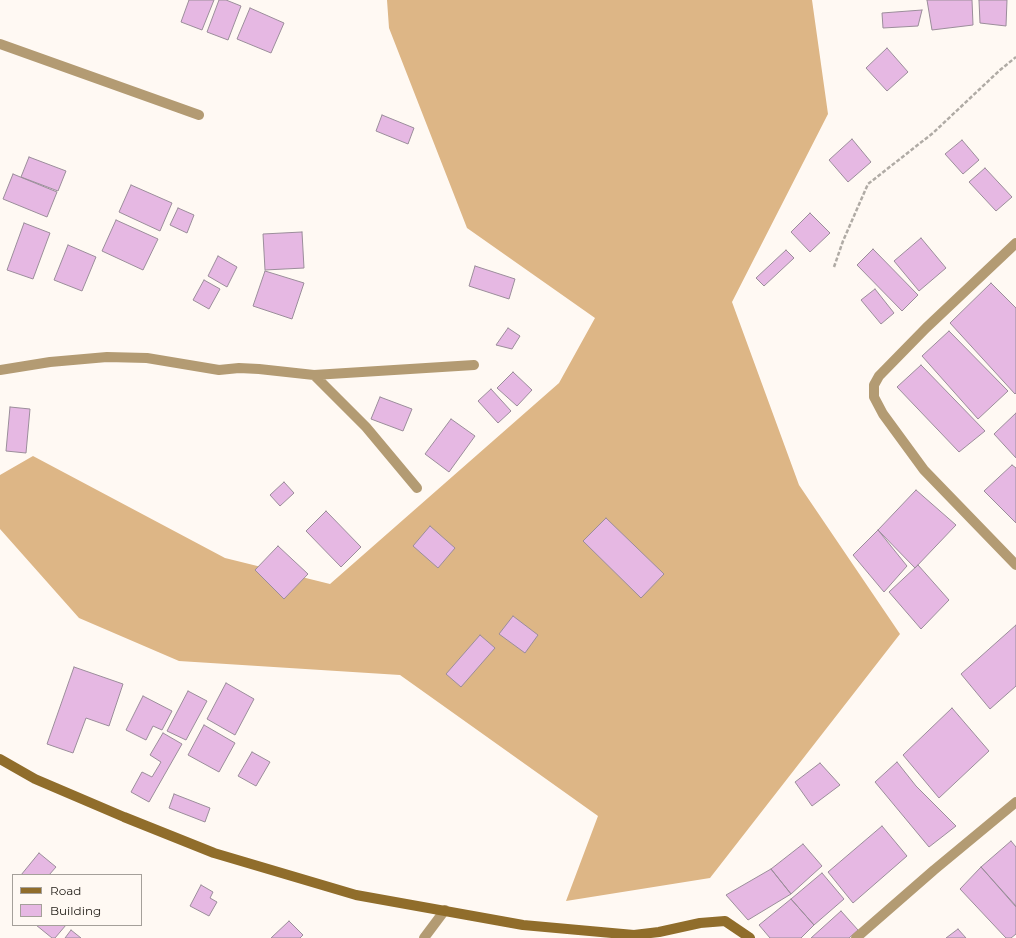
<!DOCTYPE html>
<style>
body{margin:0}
#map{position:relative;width:1016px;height:938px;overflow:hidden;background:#fff9f3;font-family:Montserrat,sans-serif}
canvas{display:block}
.legend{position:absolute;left:12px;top:874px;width:130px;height:52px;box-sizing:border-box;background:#fff9f3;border:1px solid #a5a09a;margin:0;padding:5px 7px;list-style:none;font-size:12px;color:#1e1a14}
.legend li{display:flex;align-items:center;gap:8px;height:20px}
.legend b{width:20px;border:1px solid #a5a09a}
</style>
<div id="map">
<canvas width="1016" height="938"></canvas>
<ul class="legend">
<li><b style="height:5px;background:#906d2b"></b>Road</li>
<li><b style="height:11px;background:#e6b8e3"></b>Building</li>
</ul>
</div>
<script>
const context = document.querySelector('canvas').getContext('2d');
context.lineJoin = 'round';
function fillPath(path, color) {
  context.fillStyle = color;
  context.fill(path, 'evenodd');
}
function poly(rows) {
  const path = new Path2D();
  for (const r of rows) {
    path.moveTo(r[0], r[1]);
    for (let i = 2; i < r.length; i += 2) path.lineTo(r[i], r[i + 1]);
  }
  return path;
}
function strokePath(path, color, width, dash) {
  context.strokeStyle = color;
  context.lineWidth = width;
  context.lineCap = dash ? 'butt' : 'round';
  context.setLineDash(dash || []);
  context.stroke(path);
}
const forest = poly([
 [387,0,812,0,828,114,732,302,799,485,900,634,710,878,566,901,598,816,400,675,179,661,79,618,0,529,0,475,33,456,225,558,330,584,559,383,595,318,467,228,389,28]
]);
const building = poly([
 [189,0,214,0,202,30,181,22,189,0],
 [219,0,226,0,241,6,228,40,207,32,219,0],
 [927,0,972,0,973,25,932,30,927,0],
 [979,0,1007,0,1006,26,980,23,979,0],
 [250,8,284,23,271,53,237,39,250,8],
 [922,10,918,26,883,28,882,13,922,10],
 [887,48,908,72,887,91,866,68,887,48],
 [382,115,414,128,408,144,376,131,382,115],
 [852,139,871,162,848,182,829,160,852,139],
 [962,140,979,160,963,174,945,154,962,140],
 [29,157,66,171,58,191,21,177,29,157],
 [985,168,1012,197,996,211,969,182,985,168],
 [13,174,57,192,47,217,3,199,13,174],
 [131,185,172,203,160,231,119,212,131,185],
 [178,208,194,215,187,233,170,225,178,208],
 [810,213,830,233,810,252,791,232,810,213],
 [116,220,158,239,143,270,102,251,116,220],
 [24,223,50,233,33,279,7,270,24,223],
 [302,232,304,268,265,270,263,234,302,232],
 [921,238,946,268,919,291,894,261,921,238],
 [68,245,96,257,82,291,54,280,68,245],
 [873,249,918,295,902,311,857,265,873,249],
 [786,250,794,258,764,286,756,278,786,250],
 [218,256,237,267,227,287,208,276,218,256],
 [475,266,515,279,509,299,469,286,475,266],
 [265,271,304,283,292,319,253,306,265,271],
 [204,280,220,289,209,309,193,300,204,280],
 [991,283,1016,308,1016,393,1015,394,950,323,991,283],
 [875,289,894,313,881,324,861,300,875,289],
 [508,328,520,336,512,349,496,345,508,328],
 [949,331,1008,391,978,419,922,356,949,331],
 [921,365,985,431,959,452,897,387,921,365],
 [513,372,532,390,517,406,497,388,513,372],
 [491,389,511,411,498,423,478,401,491,389],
 [380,397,412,409,403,431,371,419,380,397],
 [10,407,30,409,26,453,6,451,10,407],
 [1016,413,1016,458,994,434,1016,413],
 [451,419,475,436,449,472,425,454,451,419],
 [1012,465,1016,468,1016,523,984,491,1012,465],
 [284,482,294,493,280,506,270,495,284,482],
 [916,490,956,525,915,568,878,530,916,490],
 [326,511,361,547,341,567,306,531,326,511],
 [606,518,664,574,641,598,583,541,606,518],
 [430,526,455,548,438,568,413,546,430,526],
 [878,530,907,566,884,592,853,555,878,530],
 [278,546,308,574,284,599,255,570,278,546],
 [918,565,949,600,921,629,889,592,918,565],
 [513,616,538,635,525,653,499,634,513,616],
 [1016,625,1016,686,990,709,961,674,1016,625],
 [480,635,495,648,461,687,446,674,480,635],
 [74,667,123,684,109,726,86,718,73,753,47,744,74,667],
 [226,683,254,699,235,735,207,719,226,683],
 [188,691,207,701,186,740,167,731,188,691],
 [143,696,172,711,162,730,153,726,146,740,126,730,143,696],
 [952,708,989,751,939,798,903,755,952,708],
 [204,725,235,743,219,772,188,755,204,725],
 [163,733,182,744,149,802,131,792,142,772,152,777,161,762,150,755,163,733],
 [252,752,270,762,256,786,238,776,252,752],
 [897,762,916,786,956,826,929,847,875,782,897,762],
 [820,763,840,785,812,806,795,782,820,763],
 [174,794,210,808,205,822,169,808,174,794],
 [882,826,907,856,853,903,828,872,882,826],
 [1011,841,1016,847,1016,907,981,867,1011,841],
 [803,844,822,866,791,894,771,869,803,844],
 [39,853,56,867,49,875,21,875,39,853],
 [981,867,1016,906,1016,934,1011,938,1006,938,960,889,981,867],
 [771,869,791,894,748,920,726,895,771,869],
 [822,873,844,899,814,925,791,899,822,873],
 [201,885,213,892,210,898,217,902,209,916,190,906,201,885],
 [791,899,814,925,801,938,770,938,759,925,791,899],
 [841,911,858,930,849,938,811,938,841,911],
 [289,921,303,935,300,938,271,938,289,921],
 [36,925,66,925,55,938,52,938,36,925],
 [958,929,966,938,946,938,958,929],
 [71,930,81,938,65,938,71,930]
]);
const path = poly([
 [834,267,843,241,868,184,933,133,1000,70,1016,57]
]);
const street = poly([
 [0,44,199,115],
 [1016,243,926,328,879,376,874,385,874,397,883,414,924,470,1016,565],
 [0,370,50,362,107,357,147,358,219,370,239,368,259,369,314,375,474,365],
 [314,375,366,427,417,488],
 [424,938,445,910],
 [856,938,934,870,1016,802]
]);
const secondary = poly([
 [0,759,35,779,124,817,214,853,356,895,523,925,634,935,659,932,700,923,725,921,750,938]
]);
fillPath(forest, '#ddb686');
fillPath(building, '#e6b8e3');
strokePath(building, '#9b8d9a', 1);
strokePath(path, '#b0aba5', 2.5, [4, 2]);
strokePath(street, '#b39b73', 10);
strokePath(secondary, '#906d2b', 10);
</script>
